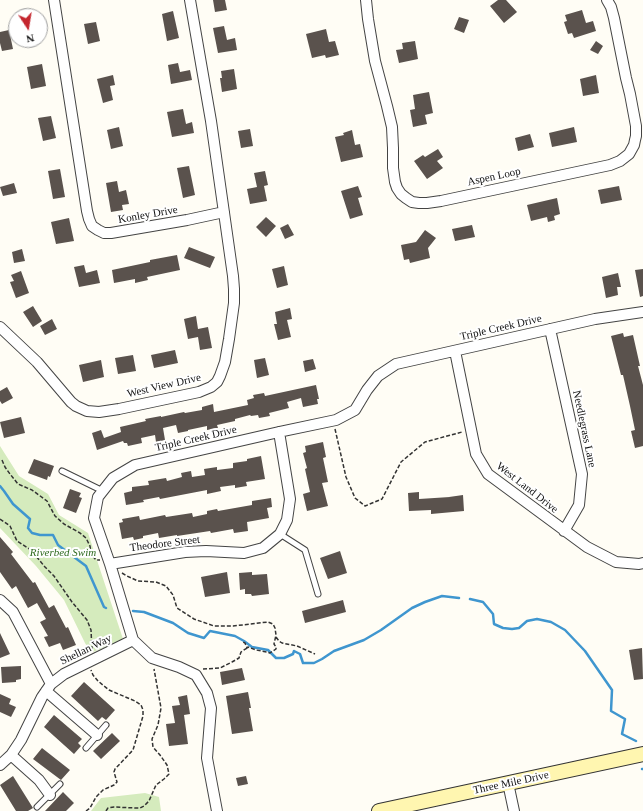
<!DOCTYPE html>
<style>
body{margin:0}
#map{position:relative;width:643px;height:811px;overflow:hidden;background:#fffdf5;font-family:"Times New Roman",serif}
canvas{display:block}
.north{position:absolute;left:8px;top:8px;width:40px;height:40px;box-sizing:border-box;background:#fff;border:1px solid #a0a0a0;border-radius:50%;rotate:168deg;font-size:11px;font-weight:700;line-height:16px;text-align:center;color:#111}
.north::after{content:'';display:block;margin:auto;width:14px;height:18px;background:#c4262e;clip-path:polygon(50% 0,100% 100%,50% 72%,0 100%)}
</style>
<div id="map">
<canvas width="643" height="811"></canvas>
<div class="north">N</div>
</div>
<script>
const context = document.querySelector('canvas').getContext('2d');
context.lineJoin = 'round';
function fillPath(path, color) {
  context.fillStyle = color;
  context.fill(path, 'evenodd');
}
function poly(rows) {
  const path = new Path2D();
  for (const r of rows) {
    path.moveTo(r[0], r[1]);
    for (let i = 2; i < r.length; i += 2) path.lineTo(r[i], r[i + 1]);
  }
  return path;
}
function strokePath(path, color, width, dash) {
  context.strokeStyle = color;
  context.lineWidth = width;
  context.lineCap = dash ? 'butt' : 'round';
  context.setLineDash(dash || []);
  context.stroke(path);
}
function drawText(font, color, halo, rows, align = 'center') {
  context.font = font + ' "Times New Roman",serif';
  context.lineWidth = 4;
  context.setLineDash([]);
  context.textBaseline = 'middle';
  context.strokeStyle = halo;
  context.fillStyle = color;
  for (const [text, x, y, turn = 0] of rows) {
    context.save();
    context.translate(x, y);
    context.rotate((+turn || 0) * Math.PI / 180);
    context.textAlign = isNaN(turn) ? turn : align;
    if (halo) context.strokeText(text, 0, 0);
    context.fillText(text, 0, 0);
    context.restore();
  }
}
const green = poly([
 [0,446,19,476,48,494,59,515,88,533,123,639,91,653,85,643,64,600,36,566,0,528],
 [145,793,159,797,161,811,91,811,101,798]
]);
const stream = poly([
 [0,486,4,491,13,504,30,519,28,528,32,533,40,535,53,535,58,545,86,566,104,607,106,608],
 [470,599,483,602,493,614,494,624,503,628,512,629,519,628,527,621,537,619,551,622,565,630,585,651,612,690,611,711,625,719,622,734,636,741],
 [133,611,144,612,173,623,188,633,204,638,210,631,235,636,244,641,252,647,268,650,276,658,284,658,293,654,294,651,300,654,303,663,314,663,322,659,334,651,364,640,381,630,412,608,425,602,442,596,459,598],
 [642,769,643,769]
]);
const building = poly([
 [213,0,225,0,227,10,215,12],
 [498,0,506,0,517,12,504,23,490,6],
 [582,10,586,23,593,21,596,31,574,38,572,33,568,34,564,22,567,21,565,15],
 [173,11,179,38,167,41,162,14],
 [459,17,469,20,464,33,454,29],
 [96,22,100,41,88,44,84,24],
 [224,26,227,40,235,38,237,50,218,53,213,28],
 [326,29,329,42,335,41,339,55,326,58,325,55,312,58,306,34],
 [9,30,13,49,2,51,0,43,0,32],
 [415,41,418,59,399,63,396,50,403,49,402,43],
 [596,41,603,46,598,54,590,50],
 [178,63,180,72,190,70,192,80,171,84,168,65],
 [42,64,46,86,31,89,27,67],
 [234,69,237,89,222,92,220,78,222,78,221,71],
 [113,75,115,85,110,86,113,100,103,103,97,79],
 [596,75,599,93,583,96,580,79],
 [429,92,433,113,425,115,427,124,413,127,410,110,415,109,413,95],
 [183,109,186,124,192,122,194,133,172,137,167,112],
 [51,116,56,138,43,141,38,118],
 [119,127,123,146,111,149,107,130],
 [574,127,577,142,552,147,549,133],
 [250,129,253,146,241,148,238,131],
 [352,130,355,145,360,144,363,157,341,162,335,137,344,135,343,133],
 [530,134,534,147,518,151,515,138],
 [438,149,443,157,437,161,443,168,427,179,414,161,423,155,425,157],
 [189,166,195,195,183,198,177,168],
 [60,169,65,197,53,199,48,171],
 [265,171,268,185,264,186,267,201,250,204,247,189,257,187,254,173],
 [117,181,119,192,126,190,129,204,122,205,123,210,111,212,106,183],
 [14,183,17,193,3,196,0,187],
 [358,186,362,197,358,198,363,215,350,219,341,191],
 [619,186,622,200,601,204,598,190],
 [557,198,560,214,554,216,555,220,548,222,547,217,531,221,527,205],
 [266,217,276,226,266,237,256,227],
 [69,218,74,241,56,244,51,222],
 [288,224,294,235,285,239,280,228],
 [472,225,475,237,455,241,452,229],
 [425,230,436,238,428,248,430,258,410,263,409,259,404,260,401,245,416,242],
 [189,247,215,257,210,268,184,258],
 [22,249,25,261,14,263,12,252],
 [177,255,180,270,147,277,148,280,135,283,135,279,114,283,112,270,150,262,150,260],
 [84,265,86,273,97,270,100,283,79,287,74,267],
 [284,266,288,285,277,288,272,269],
 [643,269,643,296,640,297,635,270],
 [21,271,29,293,16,298,10,282,14,281,11,275],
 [618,273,621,287,617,287,618,295,606,298,602,277],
 [33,306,42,321,33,327,23,312],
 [290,308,292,319,287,320,291,337,278,340,274,324,277,324,275,312],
 [196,316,198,329,208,327,212,348,200,350,198,337,188,339,184,319],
 [52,319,57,329,45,335,40,326],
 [623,333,624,337,633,335,640,366,638,366,643,385,643,446,635,448,631,431,635,430,630,406,623,375,621,375,611,336],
 [175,350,178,363,154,368,151,355],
 [133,355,136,371,118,374,115,358],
 [265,358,269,375,257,378,254,360],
 [313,359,316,369,305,372,303,361],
 [101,360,104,377,83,382,79,365],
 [316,385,319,399,317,399,318,404,303,407,301,398,287,402,289,408,269,413,270,416,259,418,258,415,251,416,250,415,235,419,235,421,217,425,218,428,207,430,207,426,188,430,188,431,178,433,176,425,163,428,165,440,156,442,155,435,141,438,142,443,128,446,127,443,124,443,123,441,97,450,92,433,101,430,104,438,121,432,120,427,146,421,145,419,161,416,161,417,184,412,185,413,202,410,202,407,213,404,214,412,248,405,247,400,254,398,253,395,264,393,265,396],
 [7,387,13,398,2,404,0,401,0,391],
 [21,417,25,433,4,438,0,422],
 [323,442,326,457,323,458,328,482,322,483,328,506,307,511,303,494,310,492,305,469,307,468,303,453,306,452,305,446],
 [261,456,265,479,246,482,247,486,235,488,235,485,220,487,221,491,207,494,207,490,160,499,159,497,143,500,144,502,126,505,124,493,132,491,132,487,149,485,148,481,166,478,167,481,182,477,181,473,191,471,192,477,205,475,204,469,217,467,217,470,233,468,233,463,247,461,247,459],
 [34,459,54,466,50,477,48,476,47,480,28,473],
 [70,489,81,493,79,497,82,498,76,513,63,508],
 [419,492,419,499,450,497,449,497,463,495,464,511,431,514,431,510,409,511,408,493],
 [271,498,272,507,267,508,269,518,247,522,248,531,234,533,233,529,211,533,210,531,177,536,177,535,159,538,158,533,143,536,143,538,134,540,133,537,122,539,119,523,123,522,122,519,139,516,140,520,165,515,166,517,192,513,193,517,207,514,207,511,217,509,218,511,252,505,252,501],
 [0,537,13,552,11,554,33,583,35,582,49,608,54,605,66,628,68,627,76,645,63,650,60,643,49,647,44,637,48,636,40,622,46,619,37,603,28,608,16,586,12,589,0,572],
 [340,551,347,573,328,579,320,558],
 [227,572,230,593,205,597,201,577],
 [252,572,252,575,267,574,269,594,252,596,251,594,245,594,245,589,240,590,239,573],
 [343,600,346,612,305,623,302,611],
 [0,633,10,654,0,658],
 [642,648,643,679,634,680,629,650],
 [21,666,21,679,16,680,16,682,2,683,1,667],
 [242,668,245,680,222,685,220,672],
 [84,682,115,710,106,720,102,717,98,721,71,696],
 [248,692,251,708,249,708,253,731,232,734,226,696],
 [0,694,11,699,9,704,16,707,11,717,0,712],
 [187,695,190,714,184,715,188,744,169,746,166,724,175,723,172,706,180,705,178,697],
 [54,715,82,739,78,743,81,746,74,754,44,727],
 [112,733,120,741,101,759,93,751],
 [42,748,70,770,61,780,33,759],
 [13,776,33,808,28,811,16,811,0,785],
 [246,776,248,784,238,786,236,778],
 [63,792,74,803,66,811,45,811]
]);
const path = poly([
 [335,429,346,477,355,498,365,506,382,499,401,462,425,442,462,432],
 [2,460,5,467,10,474,18,484,32,490,47,501,55,516,64,524,80,533,86,538,90,546,91,554,96,560,100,560],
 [0,519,10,526,17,541,31,550,45,567,54,576,72,602,87,620,91,630,92,650],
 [122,573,127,576,138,581,156,582,166,586,173,595,177,608,194,619,214,626,233,626,268,622,273,624,275,628,276,635,274,644,276,647,276,649,270,653,267,652,256,650,248,647,247,648,245,643,243,642],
 [276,637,279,641,282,643,297,646,315,654],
 [203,669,220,668,232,662,239,658,241,652,247,648],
 [86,811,90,808,96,797,103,790,114,785,117,782,114,772,115,769,133,750,143,716,143,710,141,705,135,701,109,690,98,681,93,675,91,670],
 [106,811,108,808,114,807,135,808,140,808,144,806,149,801,156,785,164,779,169,774,167,765,160,755,153,747,152,739,158,725,161,708,154,669]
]);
const lane = poly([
 [62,471,103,491],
 [280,534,305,550,318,594],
 [86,748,106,725],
 [37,807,60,784]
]);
const street = poly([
 [54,0,87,211,89,219,92,226,98,230,104,233,111,233,187,220,224,212],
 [366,0,368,19,375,61,387,106,392,127,393,148,393,168,395,182,397,188,401,194,406,198,412,202,419,203,427,203,441,201,610,165,620,161,629,154,634,145,635,140,636,136,636,126,630,94,626,78,614,18,611,7,607,0],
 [0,327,37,362,71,402,76,406,87,411,99,412,119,409,199,392,211,387,217,382,220,376,225,362,229,339,234,303,234,289,233,276,211,121,190,0],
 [550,329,582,474,579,505,564,531],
 [455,351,476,454,488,474,587,547,616,562,639,564,643,563],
 [110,564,185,552,206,551,244,553,263,548,280,534,287,520,290,499,279,432],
 [0,600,13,612,51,684],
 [46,691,97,735],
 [11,755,39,780,50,795],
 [0,765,11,755,21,740,42,697,51,684,64,674,133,640],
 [508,783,514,811],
 [217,811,207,758,211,708,207,693,196,675,179,667,152,658,133,640,110,564,94,518,98,497,113,478,135,465,279,432,336,420,355,410,367,390,378,376,396,364,595,319,643,312]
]);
const secondary = poly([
 [379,811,643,754]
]);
const streetNames = [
 ["Aspen Loop",494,177,-12],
 ["Konley Drive",148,215,-10],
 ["Triple Creek Drive",501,328,-13],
 ["West View Drive",164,386,-13],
 ["Needlegrass Lane",584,429,78],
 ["Triple Creek Drive",196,439,-13],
 ["West Land Drive",527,488,38],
 ["Theodore Street",165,544,-7],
 ["Shellan Way",86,650,-26],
 ["Three Mile Drive",511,783,-12]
];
const parkNames = [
 ["Riverbed Swim",63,553]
];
fillPath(green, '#d5ebbd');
strokePath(stream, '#3f96cf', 2.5);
fillPath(building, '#5a524d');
strokePath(lane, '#444', 7);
strokePath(street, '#444', 12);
strokePath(secondary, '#333', 16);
strokePath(path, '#333', 1.5, [4, 2]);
strokePath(lane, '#fff', 5);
strokePath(street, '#fff', 10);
strokePath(secondary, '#fff6b0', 14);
drawText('11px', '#111', '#fff', streetNames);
drawText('italic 11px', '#2f6b1f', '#fff', parkNames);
</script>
